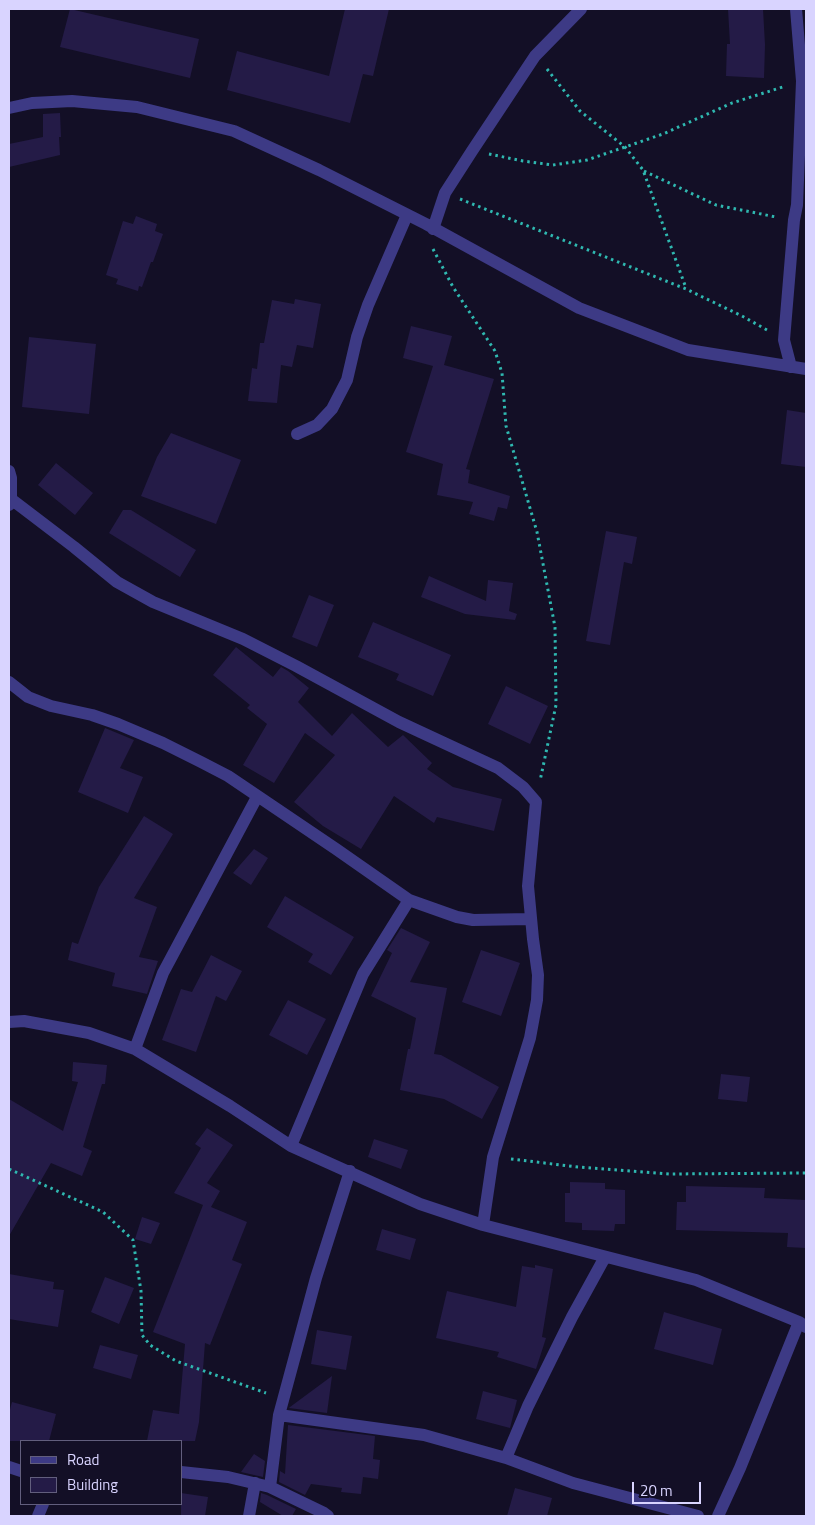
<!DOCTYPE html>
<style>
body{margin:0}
#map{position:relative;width:815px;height:1525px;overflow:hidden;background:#130f26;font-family:"Titillium Web",sans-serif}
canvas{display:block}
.frame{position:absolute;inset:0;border:10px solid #d9d4ff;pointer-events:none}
.legend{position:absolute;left:20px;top:1440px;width:162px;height:65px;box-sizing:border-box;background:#130f26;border:1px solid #625e7d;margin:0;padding:6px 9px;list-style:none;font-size:15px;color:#d9d4ff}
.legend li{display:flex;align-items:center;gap:10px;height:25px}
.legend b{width:25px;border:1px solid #625e7d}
.scale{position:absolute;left:632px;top:1482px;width:69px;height:22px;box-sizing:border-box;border:2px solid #d9d4ff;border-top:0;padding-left:6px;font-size:15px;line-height:18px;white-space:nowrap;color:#d9d4ff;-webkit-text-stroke:4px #130f26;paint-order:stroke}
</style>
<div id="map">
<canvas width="815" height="1525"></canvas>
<div class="frame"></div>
<ul class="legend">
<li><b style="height:6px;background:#3d3a85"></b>Road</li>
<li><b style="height:14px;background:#241b47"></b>Building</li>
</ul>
<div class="scale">20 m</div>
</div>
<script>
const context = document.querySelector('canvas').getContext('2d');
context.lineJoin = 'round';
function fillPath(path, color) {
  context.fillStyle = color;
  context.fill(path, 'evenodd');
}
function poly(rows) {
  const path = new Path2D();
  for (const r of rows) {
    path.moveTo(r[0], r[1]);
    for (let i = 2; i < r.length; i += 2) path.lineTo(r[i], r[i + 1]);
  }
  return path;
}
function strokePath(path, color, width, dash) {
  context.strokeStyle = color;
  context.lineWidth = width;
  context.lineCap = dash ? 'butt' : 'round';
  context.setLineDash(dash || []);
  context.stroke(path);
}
const building = poly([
 [70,9,199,39,190,78,60,47],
 [345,9,389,9,373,76,363,74,350,123,227,90,237,51,329,76],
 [728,9,763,9,765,45,764,78,726,76,727,44,730,44],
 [60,113,61,137,59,137,60,155,9,167,9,144,43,137,43,114],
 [136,216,157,224,155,231,163,234,153,262,151,262,142,287,139,286,138,291,116,284,118,279,106,275,123,221,133,224],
 [295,299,321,304,313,348,297,345,292,367,281,365,277,403,248,401,252,368,257,369,260,343,264,343,272,300,294,304],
 [411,326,452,336,444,365,494,379,466,469,470,470,468,483,510,496,507,509,498,507,494,521,469,514,473,502,437,495,443,464,406,452,433,366,403,358],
 [29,337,96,344,89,414,22,407],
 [787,410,806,413,806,467,781,464],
 [171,433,241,460,216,524,141,496,157,457],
 [56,463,93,493,75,515,38,485],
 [123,510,131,510,196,550,180,577,109,533],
 [606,531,637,537,632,564,624,562,610,645,586,641],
 [429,576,486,601,488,580,513,583,509,611,517,614,515,620,465,614,421,597],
 [309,595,334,605,317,647,292,637],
 [373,622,451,655,433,696,396,680,399,674,358,657],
 [236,647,273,677,281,667,288,671,309,688,298,702,332,736,352,713,388,747,403,735,432,763,427,769,453,787,502,799,494,831,437,817,434,823,394,796,361,849,323,826,294,802,335,755,305,733,274,783,243,765,267,724,247,708,250,705,213,675],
 [506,686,548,706,530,744,488,724],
 [105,728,134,740,120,768,143,777,128,813,78,792],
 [144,816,173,834,134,898,157,907,139,957,158,961,147,994,112,986,115,973,68,960,72,942,78,944,99,887],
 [254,849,268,858,251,885,233,873],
 [285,896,354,937,331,975,308,962,313,954,267,927],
 [401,928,430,942,410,982,447,988,434,1054,441,1055,499,1087,482,1119,444,1099,400,1090,408,1049,410,1049,416,1018,371,996,392,953,387,950],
 [481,950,520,963,501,1016,462,1002],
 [211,955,242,971,226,1001,216,996,196,1052,162,1040,181,989,192,992],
 [288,1000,326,1019,307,1055,269,1035],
 [73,1062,107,1065,105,1084,102,1084,83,1147,92,1151,82,1176,51,1163,9,1236,9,1099,63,1131,78,1082,72,1081],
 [721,1074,750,1077,747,1102,718,1099],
 [207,1128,233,1145,207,1183,220,1191,211,1207,247,1222,232,1260,242,1264,210,1345,205,1343,199,1422,195,1441,147,1441,153,1410,179,1414,185,1344,153,1332,203,1205,174,1193,201,1148,195,1144],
 [374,1139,408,1150,401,1169,368,1157],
 [570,1182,605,1183,605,1189,625,1190,625,1224,615,1224,614,1231,582,1230,582,1223,565,1222,565,1193,570,1193],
 [686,1186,765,1188,764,1198,806,1200,806,1248,787,1247,788,1233,676,1230,677,1202,686,1202],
 [142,1217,160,1223,151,1244,135,1239],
 [382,1229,416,1239,410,1260,376,1250],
 [535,1265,553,1269,542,1337,546,1338,536,1369,497,1357,499,1352,436,1338,447,1291,516,1307,522,1266,535,1268],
 [9,1274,54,1282,53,1289,64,1290,58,1327,9,1319],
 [105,1277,134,1288,119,1324,91,1312],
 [664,1312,722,1329,713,1365,654,1349],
 [317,1330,352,1336,346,1370,311,1364],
 [100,1345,138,1355,131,1379,93,1368],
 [332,1376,327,1413,289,1408,290,1407],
 [483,1391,517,1400,510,1428,476,1419],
 [12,1402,56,1414,49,1441,9,1441,9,1413],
 [288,1425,375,1436,373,1459,380,1460,378,1479,363,1477,361,1494,341,1492,342,1488,311,1484,305,1495,279,1482,280,1471,285,1474],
 [254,1454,265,1461,263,1477,241,1472],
 [515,1488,552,1498,547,1516,507,1516],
 [181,1493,208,1497,205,1516,181,1516],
 [261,1493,267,1495,296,1509,292,1516,283,1516,260,1502]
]);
const path = poly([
 [547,69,580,111,625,147,643,170,686,288],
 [489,154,523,161,553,165,587,160,663,134,732,103,786,86],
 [644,171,716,205,776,217],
 [460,199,686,289,742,316,767,330],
 [433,249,453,287,495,351,502,373,506,426,537,532,555,627,556,705,540,781],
 [511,1159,578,1167,669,1174,806,1173],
 [9,1169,103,1212,133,1240,141,1291,142,1335,150,1345,176,1361,266,1393]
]);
const minor = poly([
 [9,108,32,103,72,101,137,107,234,131,319,170,426,224,579,308,688,350,806,369],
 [433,229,445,193,472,151,535,56,581,9],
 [791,367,784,340,794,220,797,205,802,81,796,9],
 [297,434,317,425,332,409,347,380,357,337,368,305,407,215],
 [9,471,11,478,11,499,9,505],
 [11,499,74,547,117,582,153,602,243,639,296,666,399,722,498,768,523,787,536,802,528,886,533,939,538,975,537,1000,530,1038,493,1157,483,1225],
 [9,682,28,697,51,706,92,715,118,724,163,743,201,762,228,776,336,849,409,900,457,917,473,920,531,919],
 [9,1022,24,1021,89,1033,135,1049,230,1106,291,1146,420,1204,483,1225,696,1280,799,1322,806,1327],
 [135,1049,163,973,257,797],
 [291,1146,363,974,409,900],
 [279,1415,424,1435,506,1458,573,1483,698,1516],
 [506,1458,528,1406,572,1317,605,1257],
 [9,1467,21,1471],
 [181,1472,228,1477,270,1487,324,1513,328,1516],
 [270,1487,279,1415,316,1278,350,1171],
 [38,1516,43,1504],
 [249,1516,255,1483],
 [718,1516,740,1468,799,1322]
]);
fillPath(building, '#241b47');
strokePath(path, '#2fb8b0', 3, [2.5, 4]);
strokePath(minor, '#3d3a85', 12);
</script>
